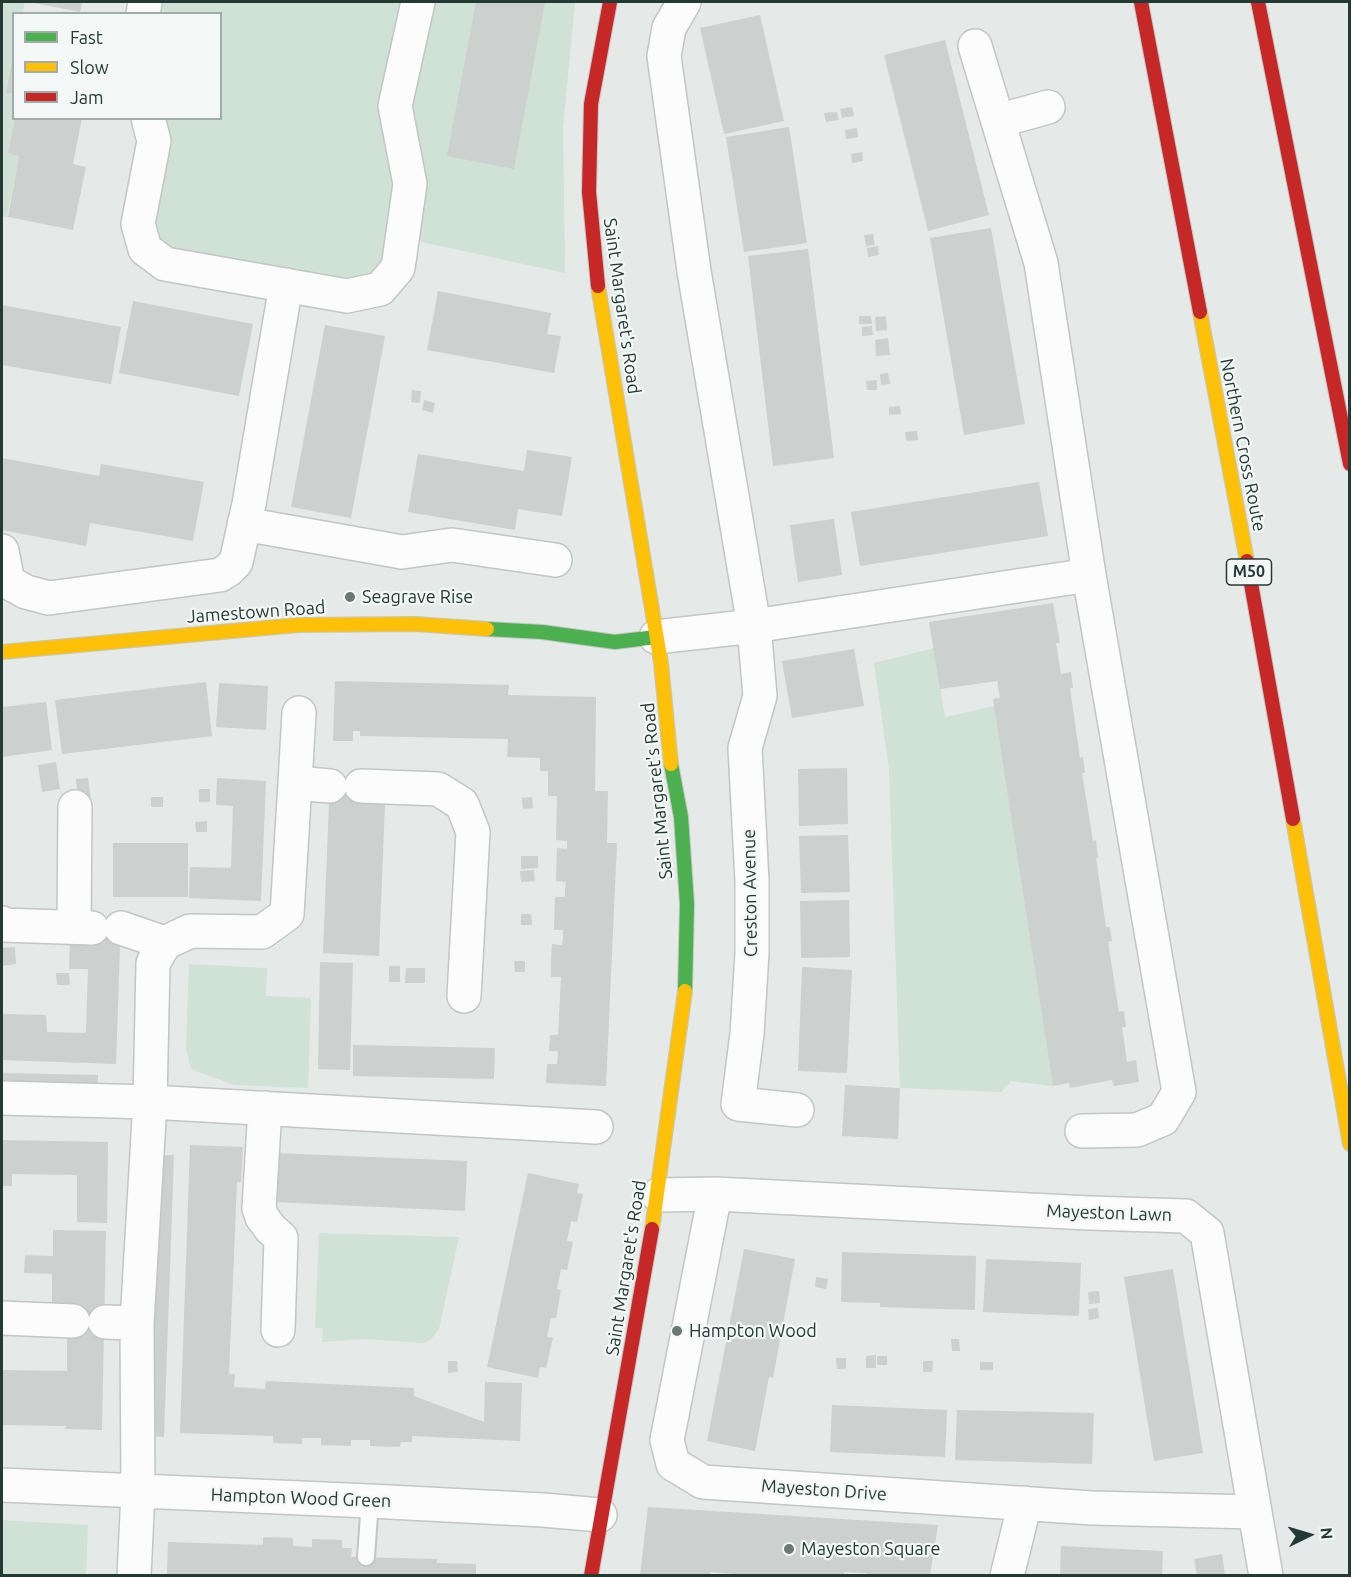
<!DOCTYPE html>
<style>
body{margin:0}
#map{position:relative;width:1351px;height:1577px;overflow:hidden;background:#e5e9e7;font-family:Ubuntu,sans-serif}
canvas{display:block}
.frame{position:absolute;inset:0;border:3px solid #243b35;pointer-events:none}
.legend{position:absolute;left:12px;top:12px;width:210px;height:108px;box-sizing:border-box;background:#f3f8f6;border:2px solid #a0aca9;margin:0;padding:8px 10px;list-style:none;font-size:18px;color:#243b35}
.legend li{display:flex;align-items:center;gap:12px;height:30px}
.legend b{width:30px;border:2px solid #a0aca9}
.north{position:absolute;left:1279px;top:1505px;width:60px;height:60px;-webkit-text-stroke:4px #f3f8f6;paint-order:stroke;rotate:85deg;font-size:16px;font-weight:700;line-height:24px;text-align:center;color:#243b35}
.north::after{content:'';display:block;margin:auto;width:21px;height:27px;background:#243b35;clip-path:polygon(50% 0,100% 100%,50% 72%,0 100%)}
</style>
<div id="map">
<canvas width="1351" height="1577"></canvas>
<div class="frame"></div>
<ul class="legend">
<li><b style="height:8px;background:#4caf50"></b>Fast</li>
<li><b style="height:8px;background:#ffc107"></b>Slow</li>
<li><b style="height:8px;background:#c62828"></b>Jam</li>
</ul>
<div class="north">N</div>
</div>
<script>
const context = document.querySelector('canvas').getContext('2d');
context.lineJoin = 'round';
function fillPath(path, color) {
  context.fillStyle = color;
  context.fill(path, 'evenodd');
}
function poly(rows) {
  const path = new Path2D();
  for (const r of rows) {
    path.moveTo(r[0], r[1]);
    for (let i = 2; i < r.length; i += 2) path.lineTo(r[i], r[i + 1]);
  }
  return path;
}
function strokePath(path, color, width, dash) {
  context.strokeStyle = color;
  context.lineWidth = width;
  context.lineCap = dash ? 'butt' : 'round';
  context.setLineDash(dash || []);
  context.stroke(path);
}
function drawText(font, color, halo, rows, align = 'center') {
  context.font = font + ' Ubuntu,sans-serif';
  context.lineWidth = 4.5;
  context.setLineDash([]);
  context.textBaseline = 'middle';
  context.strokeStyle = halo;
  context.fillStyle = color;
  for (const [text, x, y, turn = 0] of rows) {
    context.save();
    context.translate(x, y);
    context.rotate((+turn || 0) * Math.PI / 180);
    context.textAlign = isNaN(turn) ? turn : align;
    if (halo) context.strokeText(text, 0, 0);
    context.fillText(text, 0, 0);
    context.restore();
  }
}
const green = poly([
 [2,2,25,2,22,13,14,14,13,57,6,93,13,94,15,119,8,153,19,156,7,217,2,216],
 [145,2,575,2,563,127,565,273,403,238,380,289,146,249,149,119,220,118,220,14,144,13],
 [934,648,945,717,995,706,1053,1086,1011,1081,1001,1092,900,1088,889,769,874,663],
 [189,964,267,968,266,996,311,998,308,1088,234,1085,191,1069,186,1049],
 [319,1233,459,1237,439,1329,431,1339,424,1343,366,1339,322,1342,323,1328,315,1328],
 [2,1520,88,1525,86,1575,2,1575]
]);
const building = poly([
 [29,2,82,2,80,12],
 [476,2,545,2,514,169,447,156],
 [760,15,784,121,724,134,700,28],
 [945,40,989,215,928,231,884,55],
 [12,61,14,61,14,94,6,93],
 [852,107,854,116,842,118,840,109],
 [837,112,839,120,826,122,824,113],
 [15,118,82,118,73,164,86,167,73,230,8,217,19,156,8,153],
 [789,127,807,243,744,252,726,137],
 [857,128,858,137,846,139,845,130],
 [862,152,863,161,852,163,851,154],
 [991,228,1025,424,964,435,930,238],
 [873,234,875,245,866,246,864,235],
 [878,246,879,255,868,257,867,248],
 [808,249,834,458,773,466,748,256],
 [438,291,551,313,547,334,561,336,554,373,427,350],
 [133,301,253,324,239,396,119,373],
 [2,305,121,327,111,384,2,365],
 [859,316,871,316,872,324,859,324],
 [886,316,887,330,876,331,875,317],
 [325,325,385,336,351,518,291,507],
 [872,326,873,335,862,336,862,327],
 [888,338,890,355,876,356,875,340],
 [888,373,890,384,881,385,880,374],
 [877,380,877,390,867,390,866,381],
 [412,390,421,391,420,403,411,402],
 [424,400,435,403,433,413,422,410],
 [900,406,901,414,889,415,889,407],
 [917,431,918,440,906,441,905,432],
 [527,450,572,457,562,516,518,509,515,530,408,512,418,454,524,471],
 [2,458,99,476,101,464,204,482,193,541,90,523,86,546,2,530],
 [1039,482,1048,536,860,566,851,512],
 [834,519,842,575,798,582,790,525],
 [1053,603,1060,643,1056,643,1061,674,1071,672,1073,688,1070,688,1080,758,1083,757,1085,773,1082,773,1093,841,1096,840,1098,858,1096,858,1106,927,1110,927,1112,941,1108,942,1119,1012,1124,1011,1126,1027,1122,1027,1127,1062,1136,1060,1139,1082,1114,1086,1112,1080,1070,1088,1069,1083,1053,1086,993,699,1000,698,997,681,940,689,929,622],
 [854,649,864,706,792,718,782,661],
 [335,681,509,685,508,695,596,697,595,791,608,791,607,843,617,843,606,1086,546,1083,547,1064,557,1064,558,1051,549,1051,550,1035,558,1035,561,977,551,977,551,963,552,944,562,945,563,939,563,930,554,930,555,897,565,897,565,890,566,882,556,881,557,848,567,849,567,841,556,840,557,796,548,796,548,771,540,771,540,758,507,757,508,739,360,736,360,731,353,731,353,741,333,741],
 [206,682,212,736,62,754,55,700],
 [219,683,268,686,266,730,216,727],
 [46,702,52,750,2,757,2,707],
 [56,762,60,789,42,792,38,765],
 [847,768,848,824,799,826,798,769],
 [88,778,91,799,78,801,76,779],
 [217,778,266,781,261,901,189,898,190,867,231,868,233,806,216,805],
 [330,778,361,780,360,803,385,804,379,956,323,953],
 [199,789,210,789,210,802,199,802],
 [151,797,163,797,163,807,151,807],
 [532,797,533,808,523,809,522,798],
 [207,821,207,832,196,832,195,822],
 [848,835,850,892,801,893,799,836],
 [113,843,188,843,188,897,113,897],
 [521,856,538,856,538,868,521,869],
 [534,870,535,881,521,882,520,871],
 [849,900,850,957,801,958,800,901],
 [521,914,531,914,532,925,521,925],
 [94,917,121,918,116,1064,2,1060,2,1014,46,1015,47,1032,86,1033,88,969,69,969,70,939],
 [15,947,16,964,2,966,2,948],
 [514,961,525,961,525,972,515,972],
 [320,962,353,963,350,1070,318,1069],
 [389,966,400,966,400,982,389,982],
 [802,967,852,970,847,1073,798,1071],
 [406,968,425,968,425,983,405,983],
 [56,973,69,973,70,985,57,985],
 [353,1045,495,1048,494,1079,353,1076],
 [2,1073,98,1075,98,1088,2,1085],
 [845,1085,900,1088,898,1139,842,1136],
 [2,1140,108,1142,107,1223,77,1222,77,1175,12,1174,12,1186,2,1186],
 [190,1145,243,1147,241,1182,237,1182,229,1374,235,1374,234,1387,265,1389,266,1381,414,1388,414,1396,484,1422,485,1382,522,1383,520,1441,412,1436,412,1442,401,1442,400,1447,370,1446,370,1440,351,1440,351,1446,321,1445,321,1438,302,1438,302,1444,273,1443,273,1436,180,1433],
 [275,1153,467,1161,465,1211,273,1202],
 [160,1155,174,1155,164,1437,151,1436],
 [528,1173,579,1184,577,1193,583,1194,577,1222,571,1221,567,1241,573,1242,567,1270,561,1269,557,1289,561,1290,556,1318,551,1318,547,1337,553,1338,546,1368,540,1367,538,1378,487,1367],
 [53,1230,106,1231,102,1430,65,1429,66,1426,2,1425,2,1370,67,1371,67,1332,52,1307,52,1274,24,1273,25,1255,53,1256],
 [744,1249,795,1259,773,1378,769,1377,755,1451,707,1441],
 [842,1252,976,1256,975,1310,880,1307,880,1303,841,1302],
 [986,1259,1081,1263,1079,1316,983,1312],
 [1173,1269,1203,1453,1154,1461,1124,1277],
 [816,1277,828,1279,826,1289,815,1287],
 [1099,1291,1100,1303,1089,1304,1088,1292],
 [1098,1308,1099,1318,1089,1320,1088,1309],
 [951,1339,959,1339,960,1351,952,1351],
 [876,1355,876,1368,866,1368,866,1356],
 [877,1356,887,1356,887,1365,877,1365],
 [836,1358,846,1358,846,1369,837,1369],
 [448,1361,457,1361,458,1372,448,1373],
 [923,1361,933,1361,932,1372,923,1372],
 [980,1362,993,1362,993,1370,980,1370],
 [832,1405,947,1410,945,1457,830,1452],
 [957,1410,1094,1413,1092,1464,955,1460],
 [648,1507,938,1525,930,1575,867,1575,867,1573,844,1572,844,1575,745,1575,710,1572,710,1575,640,1575],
 [263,1537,293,1538,293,1546,312,1547,312,1539,342,1540,342,1548,352,1548,351,1557,437,1559,437,1563,476,1564,476,1575,167,1575,168,1542,263,1545],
 [1061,1546,1163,1551,1162,1575,1060,1575],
 [1222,1554,1225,1575,1197,1575,1194,1559]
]);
const lane = poly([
 [366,1557,370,1501]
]);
const street = poly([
 [684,2,669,28,664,56,694,271,754,626,760,696,745,748,752,881,752,953,747,1034,738,1104,797,1110],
 [143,14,145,2],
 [975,46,1041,263,1089,575,1179,1092,1163,1119,1137,1130,1082,1131],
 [148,118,154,141,138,224,145,249,165,264,347,296,380,289,398,268,410,184,395,106,418,2],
 [998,121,1048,107],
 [244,524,402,552,452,545,555,560],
 [2,551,8,582,26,592,49,598,220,575,228,570,236,562,249,504,286,285],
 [656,637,754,626,1089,575],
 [295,783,299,713],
 [361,786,438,789,462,804,473,832,464,996],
 [2,923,2,925,92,928],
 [74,927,75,807],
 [121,928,165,943],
 [2,1098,150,1102,596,1127],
 [265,1108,259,1208,262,1217,270,1228,281,1238,278,1330],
 [715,1194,667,1440,673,1464,703,1482,1092,1508,1255,1512],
 [658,1195,715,1194,1089,1213,1186,1216,1207,1233,1266,1576],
 [2,1318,73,1321],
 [105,1322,137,1323],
 [2,1485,370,1501,543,1510,600,1515],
 [134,1576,138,1492,137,1323,150,1102,153,963,165,943,190,931,262,932,287,914,295,783,330,786],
 [1007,1576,1025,1503]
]);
const fast = poly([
 [487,629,542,632,615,642,656,637],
 [671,764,681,817,687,904,685,991]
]);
const slow = poly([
 [598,286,661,663,671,764],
 [1200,312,1247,561],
 [2,652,298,625,415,624,487,629],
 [1293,819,1350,1144],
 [652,1229,685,991]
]);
const jam = poly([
 [1141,2,1200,312],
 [1258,2,1350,464],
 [598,286,589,192,591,104,610,2],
 [1247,561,1293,819],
 [591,1576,652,1229]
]);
const markers = [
 [350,597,6,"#687873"],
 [677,1331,6,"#687873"],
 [789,1549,6,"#687873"]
];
const shields = [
 [1249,572,45]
];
const shieldNames = [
 ["M50",1249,572]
];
const streetNames = [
 ["Saint Margaret's Road",622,306,82],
 ["Northern Cross Route",1243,445,79],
 ["Jamestown Road",256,612,-4],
 ["Saint Margaret's Road",657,791,-96],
 ["Creston Avenue",750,893,-91],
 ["Mayeston Lawn",1109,1213,2],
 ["Saint Margaret's Road",626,1268,-81],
 ["Mayeston Drive",824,1490,4],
 ["Hampton Wood Green",301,1498,2]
];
const poiNames = [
 ["Seagrave Rise",362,597],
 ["Hampton Wood",689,1331],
 ["Mayeston Square",801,1549]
];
fillPath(green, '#d0e1d5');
fillPath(building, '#ccd0cf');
strokePath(lane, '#c2c6c4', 20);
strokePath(street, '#c2c6c4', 36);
strokePath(fast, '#c0c7c4', 16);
strokePath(slow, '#c0c7c4', 16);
strokePath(jam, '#c0c7c4', 16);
strokePath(lane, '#fbfcfb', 16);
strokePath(street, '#fbfcfb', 33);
strokePath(fast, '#4caf50', 14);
strokePath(slow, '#ffc107', 14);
strokePath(jam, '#c62828', 14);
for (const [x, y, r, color] of markers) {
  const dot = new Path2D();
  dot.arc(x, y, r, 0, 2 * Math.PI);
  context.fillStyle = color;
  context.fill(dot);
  strokePath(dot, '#f3f8f6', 2);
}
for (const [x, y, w] of shields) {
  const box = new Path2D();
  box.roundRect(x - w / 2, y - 13, w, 26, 4.5);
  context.fillStyle = '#f3f8f6';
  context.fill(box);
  strokePath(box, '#243b35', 1.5);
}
drawText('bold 16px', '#243b35', null, shieldNames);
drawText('18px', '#243b35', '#f3f8f6', streetNames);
drawText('18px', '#243b35', '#f3f8f6', poiNames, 'left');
</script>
